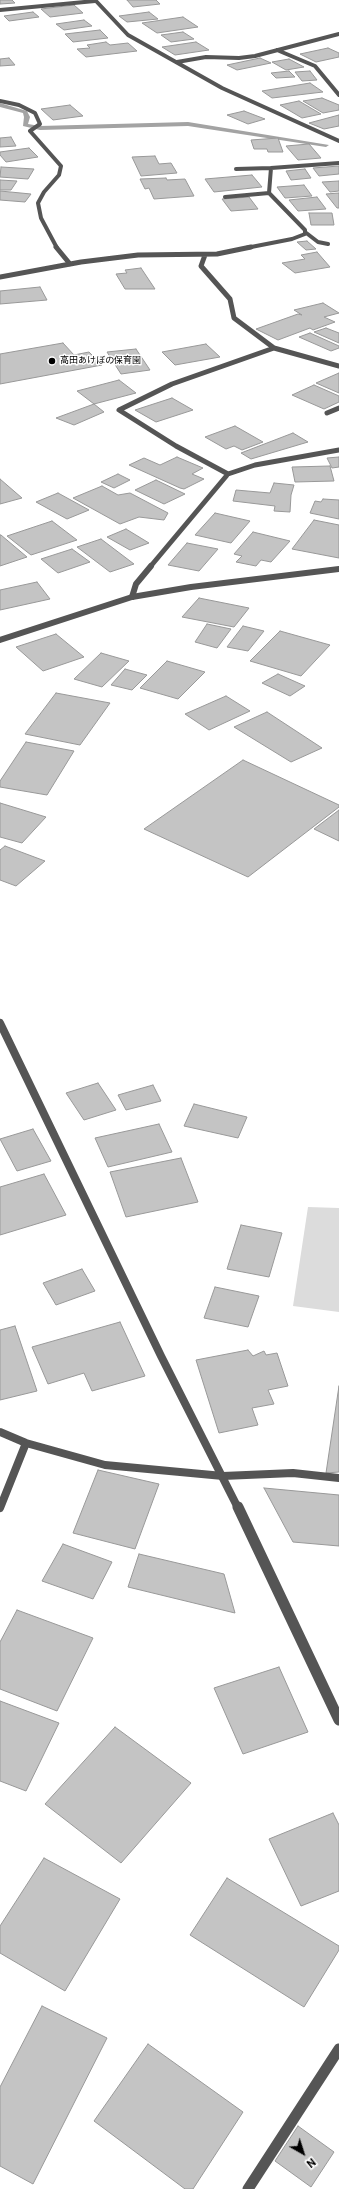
<!DOCTYPE html>
<meta charset="utf-8">
<style>
body{margin:0}
#map{position:relative;width:339px;height:2189px;overflow:hidden;background:#fff;font-family:Roboto,sans-serif}
canvas{display:block}
.north{position:absolute;left:283px;top:2133px;width:40px;height:40px;-webkit-text-stroke:3px #fff;paint-order:stroke;rotate:141deg;font-size:11px;font-weight:700;line-height:16px;text-align:center;color:#000}
.north::after{content:'';display:block;margin:auto;width:14px;height:18px;background:#000;clip-path:polygon(50% 0,100% 100%,50% 72%,0 100%)}
</style>
<div id="map">
<canvas width="339" height="2189"></canvas>
<div class="north">N</div>
</div>
<script>
const context = document.querySelector('canvas').getContext('2d');
context.lineJoin = 'round';
function fillPath(path, color) {
  context.fillStyle = color;
  context.fill(path, 'evenodd');
}
function poly(rows) {
  const path = new Path2D();
  for (const r of rows) {
    path.moveTo(r[0], r[1]);
    for (let i = 2; i < r.length; i += 2) path.lineTo(r[i], r[i + 1]);
  }
  return path;
}
function strokePath(path, color, width, dash) {
  context.strokeStyle = color;
  context.lineWidth = width;
  context.lineCap = dash ? 'butt' : 'round';
  context.setLineDash(dash || []);
  context.stroke(path);
}
function drawText(font, color, halo, rows, align = 'center') {
  context.font = font + ' Roboto,"Noto Sans JP",sans-serif';
  context.lineWidth = 3;
  context.setLineDash([]);
  context.textBaseline = 'middle';
  context.strokeStyle = halo;
  context.fillStyle = color;
  for (const [text, x, y, turn = 0] of rows) {
    context.save();
    context.translate(x, y);
    context.rotate((+turn || 0) * Math.PI / 180);
    context.textAlign = isNaN(turn) ? turn : align;
    if (halo) context.strokeText(text, 0, 0);
    context.fillText(text, 0, 0);
    context.restore();
  }
}
const green = poly([
 [308,1207,339,1208,339,1312,293,1306]
]);
const stream = poly([
 [0,103,27,111,30,117,28,124,40,126,188,122,329,145,326,147,188,126,40,130,23,126,24,117,23,113,0,107,0,103]
]);
const building = poly([
 [0,0,12,0,15,3,0,4,0,0],
 [127,0,156,0,160,4,133,7,127,0],
 [74,5,83,13,50,17,41,9,74,5],
 [33,12,39,17,9,21,4,16,33,12],
 [149,12,158,19,127,22,119,16,149,12],
 [183,17,198,27,157,33,142,23,183,17],
 [84,20,92,26,64,30,56,24,84,20],
 [100,30,108,38,73,42,65,34,100,30],
 [183,32,194,39,171,42,161,35,183,32],
 [106,42,110,45,128,43,137,51,86,57,77,49,90,48,87,45,106,42],
 [196,42,209,50,175,55,162,47,196,42],
 [328,48,339,53,339,57,316,62,300,54,328,48],
 [9,58,15,65,0,66,0,59,9,58],
 [260,58,271,63,237,70,227,65,260,58],
 [289,59,304,67,286,70,272,62,289,59],
 [289,71,295,77,276,78,271,73,289,71],
 [310,71,317,80,302,81,295,72,310,71],
 [310,83,323,92,272,98,262,91,310,83],
 [322,98,339,105,339,110,323,113,303,101,322,98],
 [299,101,321,114,302,118,280,105,299,101],
 [70,105,83,116,53,120,41,109,70,105],
 [244,111,265,119,248,124,227,115,244,111],
 [339,115,339,126,324,129,309,123,339,115],
 [11,137,16,146,0,147,0,138,11,137],
 [278,138,283,152,268,152,267,149,254,149,251,140,278,138],
 [309,144,321,158,298,160,286,146,309,144],
 [29,148,38,157,6,162,0,155,0,152,29,148],
 [155,156,159,164,171,163,177,173,141,176,132,157,155,156],
 [339,166,339,174,319,176,313,168,339,166],
 [1,167,34,169,28,179,0,177,1,167],
 [305,169,311,178,291,180,286,171,305,169],
 [252,175,262,187,214,192,205,179,252,175],
 [166,178,167,180,185,179,194,196,154,199,149,188,145,189,140,179,166,178],
 [0,180,17,181,11,190,0,190,0,180],
 [339,181,339,191,330,192,322,182,339,181],
 [304,185,312,196,285,198,277,187,304,185],
 [0,191,31,194,25,202,0,200,0,191],
 [339,193,339,208,337,208,326,194,339,193],
 [249,197,258,209,231,211,222,199,249,197],
 [317,197,326,209,298,211,289,200,317,197],
 [309,213,332,213,334,225,311,225,309,213],
 [307,241,316,249,306,250,297,242,307,241],
 [317,252,330,267,295,273,282,263,305,259,301,255,317,252],
 [141,268,155,289,125,289,116,274,127,273,125,270,141,268],
 [40,287,47,300,0,304,0,291,40,287],
 [323,303,339,313,324,317,335,322,313,330,310,328,278,340,256,329,298,314,302,315,294,310,323,303],
 [326,328,339,333,339,343,314,332,326,328],
 [310,333,339,346,339,348,331,351,299,337,310,333],
 [63,343,74,355,89,352,102,365,0,384,0,354,63,343],
 [206,344,220,357,175,365,162,352,206,344],
 [136,349,150,370,121,374,107,352,136,349],
 [339,373,339,393,316,383,339,373],
 [119,380,136,393,94,404,77,391,119,380],
 [314,385,339,396,339,402,324,409,292,395,314,385],
 [172,398,193,410,156,422,135,410,172,398],
 [94,404,104,412,74,425,56,418,94,404],
 [235,426,263,442,242,450,234,446,226,449,205,437,235,426],
 [293,433,308,442,251,459,241,453,293,433],
 [177,457,203,468,192,474,204,479,184,489,180,488,129,465,144,458,160,465,177,457],
 [339,457,339,467,332,468,327,458,339,457],
 [330,466,334,481,295,482,292,467,330,466],
 [118,474,130,480,114,488,101,482,118,474],
 [0,479,22,498,0,504,0,479],
 [156,480,185,494,164,504,135,490,156,480],
 [274,483,294,485,291,495,290,512,274,511,275,506,233,501,236,490,270,493,274,483],
 [102,486,118,495,130,493,168,513,164,520,139,517,120,524,73,498,102,486],
 [58,493,89,510,67,519,36,502,58,493],
 [323,499,339,500,339,519,310,513,315,501,321,502,323,499],
 [215,513,250,521,231,543,195,535,215,513],
 [314,520,339,525,339,558,292,549,314,520],
 [52,521,77,540,31,555,7,536,52,521],
 [126,529,149,543,130,550,107,537,126,529],
 [253,532,290,541,271,562,261,560,256,566,236,562,242,556,234,554,253,532],
 [0,535,1,535,27,557,0,566,0,535],
 [101,539,134,564,110,572,77,547,101,539],
 [187,543,218,549,199,571,168,565,187,543],
 [72,549,90,562,58,573,41,559,72,549],
 [37,582,50,599,0,610,0,590,37,582],
 [199,598,249,608,234,627,182,617,199,598],
 [207,624,231,629,217,648,195,642,207,624],
 [243,626,264,631,248,651,227,647,243,626],
 [280,631,330,645,301,676,250,661,280,631],
 [56,634,84,657,43,671,16,647,56,634],
 [101,653,129,661,102,687,74,679,101,653],
 [167,661,205,672,178,699,140,688,167,661],
 [125,669,147,675,132,690,111,685,125,669],
 [278,674,305,686,290,696,262,683,278,674],
 [56,693,110,703,80,745,25,734,56,693],
 [226,696,250,711,209,730,185,714,226,696],
 [267,712,322,748,291,762,234,727,267,712],
 [26,742,74,751,47,795,0,787,0,781,26,742],
 [243,760,339,805,339,807,248,877,144,829,243,760],
 [0,803,46,817,22,843,0,837,0,803],
 [339,810,339,841,314,829,339,810],
 [5,846,45,861,16,886,0,880,0,850,5,846],
 [98,1083,116,1110,84,1120,66,1093,98,1083],
 [153,1085,161,1101,126,1110,118,1095,153,1085],
 [194,1104,247,1117,238,1138,184,1126,194,1104],
 [159,1124,172,1152,108,1167,95,1138,159,1124],
 [33,1129,51,1161,17,1171,0,1139,33,1129],
 [181,1158,198,1202,126,1217,110,1172,181,1158],
 [44,1174,66,1215,0,1235,0,1187,44,1174],
 [241,1225,282,1233,269,1277,227,1269,241,1225],
 [82,1269,95,1291,56,1305,43,1283,82,1269],
 [215,1287,259,1296,248,1327,204,1318,215,1287],
 [120,1322,145,1376,92,1391,84,1373,48,1384,32,1347,120,1322],
 [15,1326,37,1391,0,1400,0,1330,15,1326],
 [248,1350,253,1356,264,1351,266,1355,277,1353,288,1386,268,1390,274,1404,252,1408,258,1425,219,1433,196,1360,248,1350],
 [339,1386,339,1472,326,1473,339,1386],
 [98,1470,159,1484,135,1549,73,1533,98,1470],
 [264,1488,339,1495,339,1546,293,1542,264,1488],
 [63,1544,112,1562,93,1599,42,1581,63,1544],
 [139,1554,224,1574,235,1613,128,1587,139,1554],
 [17,1610,93,1638,57,1711,0,1689,0,1642,17,1610],
 [279,1667,308,1732,243,1754,214,1688,279,1667],
 [0,1701,59,1723,26,1791,0,1781,0,1701],
 [115,1727,191,1783,121,1863,45,1804,115,1727],
 [333,1813,339,1825,339,1891,301,1906,269,1839,333,1813],
 [44,1858,120,1899,65,1991,0,1953,0,1926,44,1858],
 [227,1878,339,1946,339,1950,304,2007,190,1935,227,1878],
 [42,2006,107,2038,33,2184,0,2166,0,2087,42,2006],
 [148,2044,243,2112,193,2189,185,2189,94,2121,148,2044],
 [298,2126,334,2152,311,2187,275,2161,298,2126]
]);
const minorFar4 = poly([
 [95,0,128,35,222,88,339,141],
 [0,10,95,1],
 [277,50,315,66,339,95],
 [177,62,206,57,239,58,255,56,339,34],
 [0,101,19,105,35,113,40,124,30,131,61,166,59,175,44,192,38,203,41,218,57,248],
 [236,169,271,168],
 [225,197,269,193],
 [305,232,318,242,328,244],
 [246,248,292,239,305,234,305,230,269,193,271,168,339,163]
]);
const minorFar3 = poly([
 [56,247,70,264],
 [205,255,201,266,230,299,234,318,274,348],
 [0,277,81,262,138,255,217,254,251,247],
 [327,413,339,408],
 [228,474,176,446,119,410,172,384,274,348,339,366],
 [150,567,228,474,255,465,339,450]
]);
const minorFar2 = poly([
 [132,597,136,584,151,566]
]);
const minorFar1 = poly([
 [0,1432,26,1443,105,1465,223,1476,293,1473,339,1478],
 [0,1508,26,1443]
]);
const minor = poly([
 [248,2189,339,2049]
]);
const tertiaryFar2 = poly([
 [0,640,132,597,191,587,339,569]
]);
const tertiaryFar1 = poly([
 [0,1023,161,1356,238,1508]
]);
const tertiary = poly([
 [238,1507,339,1720]
]);
const markers = [
 [52,361,4,"#000"]
];
const farPoinames = [
 ["高田あけぼの保育園",60,361]
];
fillPath(green, '#dcdcdc');
fillPath(stream, '#a3a3a3');
fillPath(building, '#c4c4c4');
strokePath(building, '#999', 1);
strokePath(minorFar4, '#555', 4);
strokePath(minorFar3, '#555', 5);
strokePath(minorFar2, '#555', 6);
strokePath(minorFar1, '#555', 8);
strokePath(minor, '#555', 11);
strokePath(tertiaryFar2, '#555', 6);
strokePath(tertiaryFar1, '#555', 8);
strokePath(tertiary, '#555', 11);
for (const [x, y, r, color] of markers) {
  const dot = new Path2D();
  dot.arc(x, y, r, 0, 2 * Math.PI);
  context.fillStyle = color;
  context.fill(dot);
  strokePath(dot, '#fff', 1.5);
}
drawText('9px', '#000', '#fff', farPoinames, 'left');
</script>
